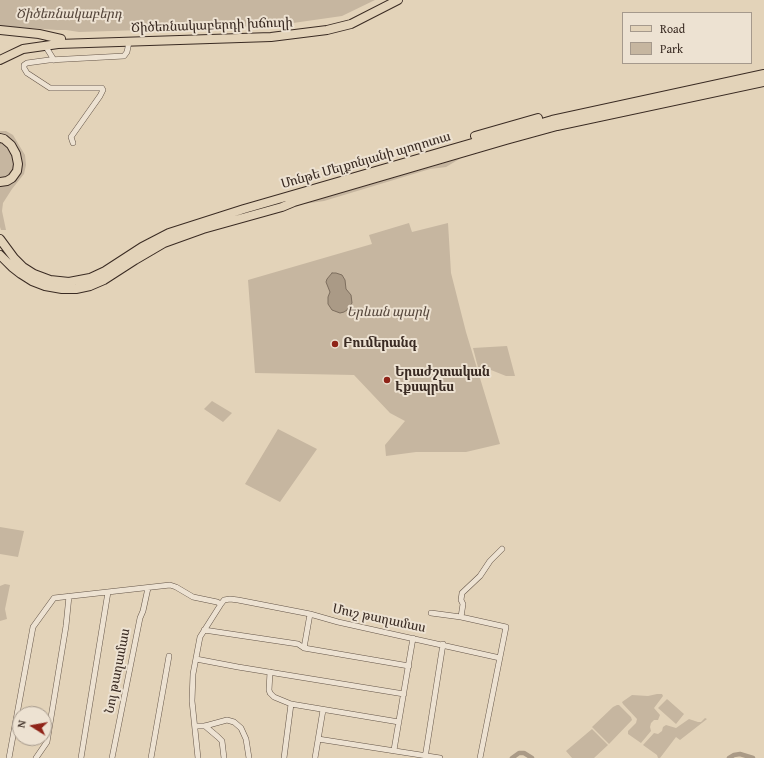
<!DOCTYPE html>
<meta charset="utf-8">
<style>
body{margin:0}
#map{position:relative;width:764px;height:758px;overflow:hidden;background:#e3d3b9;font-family:"Gentium Book Plus",serif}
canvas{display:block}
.legend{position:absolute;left:622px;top:12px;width:130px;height:52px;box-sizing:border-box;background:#ede2d2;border:1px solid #a5998c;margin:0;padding:5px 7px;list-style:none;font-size:12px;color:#3a2b23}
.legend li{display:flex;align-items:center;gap:8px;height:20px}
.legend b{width:20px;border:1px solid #a5998c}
.north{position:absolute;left:12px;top:706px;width:40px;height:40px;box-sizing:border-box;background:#ede2d2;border:1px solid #a5998c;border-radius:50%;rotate:281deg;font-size:11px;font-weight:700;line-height:16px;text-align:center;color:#3a2b23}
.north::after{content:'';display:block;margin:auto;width:14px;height:18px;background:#8f2418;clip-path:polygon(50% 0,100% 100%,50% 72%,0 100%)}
</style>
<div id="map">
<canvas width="764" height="758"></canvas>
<ul class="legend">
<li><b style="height:5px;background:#e3d3b9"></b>Road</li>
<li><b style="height:11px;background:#c6b6a0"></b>Park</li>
</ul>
<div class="north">N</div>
</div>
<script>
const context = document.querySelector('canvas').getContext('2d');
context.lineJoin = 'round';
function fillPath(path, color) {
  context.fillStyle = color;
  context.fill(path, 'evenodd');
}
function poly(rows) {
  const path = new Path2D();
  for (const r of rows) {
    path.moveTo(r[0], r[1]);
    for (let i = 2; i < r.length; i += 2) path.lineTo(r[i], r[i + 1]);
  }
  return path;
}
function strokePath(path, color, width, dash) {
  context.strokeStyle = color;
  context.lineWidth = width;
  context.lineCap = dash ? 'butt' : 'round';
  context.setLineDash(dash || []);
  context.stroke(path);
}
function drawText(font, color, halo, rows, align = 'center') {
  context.font = font + ' "Gentium Book Plus","Noto Serif Armenian",serif';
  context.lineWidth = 4;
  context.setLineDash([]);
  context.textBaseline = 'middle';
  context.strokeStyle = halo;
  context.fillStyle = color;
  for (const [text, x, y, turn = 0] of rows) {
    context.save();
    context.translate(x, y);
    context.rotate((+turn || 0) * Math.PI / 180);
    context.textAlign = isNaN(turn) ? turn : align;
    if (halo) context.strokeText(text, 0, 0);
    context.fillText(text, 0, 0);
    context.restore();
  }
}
const green = poly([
 [0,0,375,0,342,16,272,26,79,32,66,30,57,30,0,26],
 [0,131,6,131,13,135,25,155,26,165,24,174,12,189,3,203,2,211,6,230,1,230,0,227,0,185,20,164,0,135],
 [0,140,11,149,15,163,14,170,10,175,3,179,0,179],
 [461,158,446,167,430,169,324,201,303,204],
 [409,223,412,232,448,223,451,273,466,332,500,444,466,452,416,452,386,456,385,445,405,421,390,413,354,375,255,373,248,280,372,244,369,235],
 [507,346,515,376,506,376,491,370,479,371,473,348],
 [212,401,232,413,223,422,204,409],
 [278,429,317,449,280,502,245,484],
 [0,527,24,531,18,557,0,554],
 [5,584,10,585,5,609,7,619,0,621,0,586],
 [657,694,662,694,663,696,654,708,660,715,658,720,654,720,651,723,650,727,651,731,641,743,628,734,628,731,636,723,637,719,623,704,622,702,632,695,648,696],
 [667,699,684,714,676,724,658,708],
 [617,705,619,705,631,717,632,720,609,744,592,727,613,707],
 [705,718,707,719,680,740,676,737,660,758,658,758,657,755,643,745,654,733,658,734,662,731,663,727,666,725,676,728,689,719,698,722,701,722],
 [592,729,608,745,594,758,572,758,566,751]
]);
const water = poly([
 [332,273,336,273,342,275,345,280,346,289,351,295,352,303,347,310,344,312,340,313,332,310,328,304,328,297,330,292,326,282,327,279,332,273]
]);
const canal = poly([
 [512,758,519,753,524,753,532,758],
 [729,758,734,755,740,754,753,758]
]);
const minor = poly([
 [46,47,54,60],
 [73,143,71,137,100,96,103,90,102,88,50,88,27,73,24,68,24,65,27,63,49,60,124,56,127,52,129,42],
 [431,613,461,617],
 [204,630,298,644,304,648,409,666],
 [304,648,310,614],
 [196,659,238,667,404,694],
 [270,672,269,690,270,693,274,697,291,704,399,722],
 [195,726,205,726,227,720,234,722,241,728,246,739,249,758],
 [205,726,218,737,222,741,224,758],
 [318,739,440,758],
 [394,750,413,638],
 [9,758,33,627,54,598,170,585,176,587,193,597,217,602,221,604],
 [36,758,47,742,66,626,69,596],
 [81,758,108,592],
 [112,758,140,618,143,611,148,588],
 [151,758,169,656],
 [198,758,192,701,193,674,200,637,221,604,224,600,230,599,238,600,310,614,338,622,500,658],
 [284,758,291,704],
 [315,758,323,710],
 [425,758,443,644],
 [480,758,506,627,461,617,463,604,461,600,462,593,480,576,490,561,502,549]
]);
const primary = poly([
 [0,30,39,34,61,39],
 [0,60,23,49,58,44,271,37,327,30,351,24,398,0],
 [475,136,538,118],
 [0,138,4,139,11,145,16,154,18,164,17,171,12,178,7,181,0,182],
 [0,239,14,258,23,267,34,274,50,280,69,282,90,278,105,271,142,247,169,233,244,209,552,120,764,74],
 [0,255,12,267,21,274,32,281,45,286,62,289,76,289,90,286,104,280,135,260,164,243,203,229,282,207,294,202,506,140,557,126,764,82]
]);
const markers = [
 [335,344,4,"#8f2418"],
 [387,380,4,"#8f2418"]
];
const parkNames = [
 ["Ծիծեռնակաբերդ",69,15],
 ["Երևան պարկ",388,313]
];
const streetNames = [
 ["Ծիծեռնակաբերդի խճուղի",212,26,-2],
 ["Մոնթե Մելքոնյանի պողոտա",366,161,-16],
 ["Մուշ թաղամաս",379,619,12],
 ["Նոյ թաղամաս",118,671,-79]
];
const poiNames = [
 ["Բումերանգ",343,344],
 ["Երաժշտական",395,373],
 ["Էքսպրես",395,388]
];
fillPath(green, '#c6b6a0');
fillPath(water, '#aa9a86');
strokePath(water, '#7d6e5e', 1);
strokePath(canal, '#aa9a86', 4.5);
strokePath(minor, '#645548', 6);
strokePath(primary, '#3a2b23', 10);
strokePath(minor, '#ede2d2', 5);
strokePath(primary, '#e3d3b9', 8);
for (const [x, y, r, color] of markers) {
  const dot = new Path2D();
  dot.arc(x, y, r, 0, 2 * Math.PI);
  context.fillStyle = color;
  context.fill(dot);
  strokePath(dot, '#ede2d2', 1.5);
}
drawText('italic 13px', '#56473c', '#ede2d2', parkNames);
drawText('13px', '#3a2b23', '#ede2d2', streetNames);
drawText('bold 13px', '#3a2b23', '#ede2d2', poiNames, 'left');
</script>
